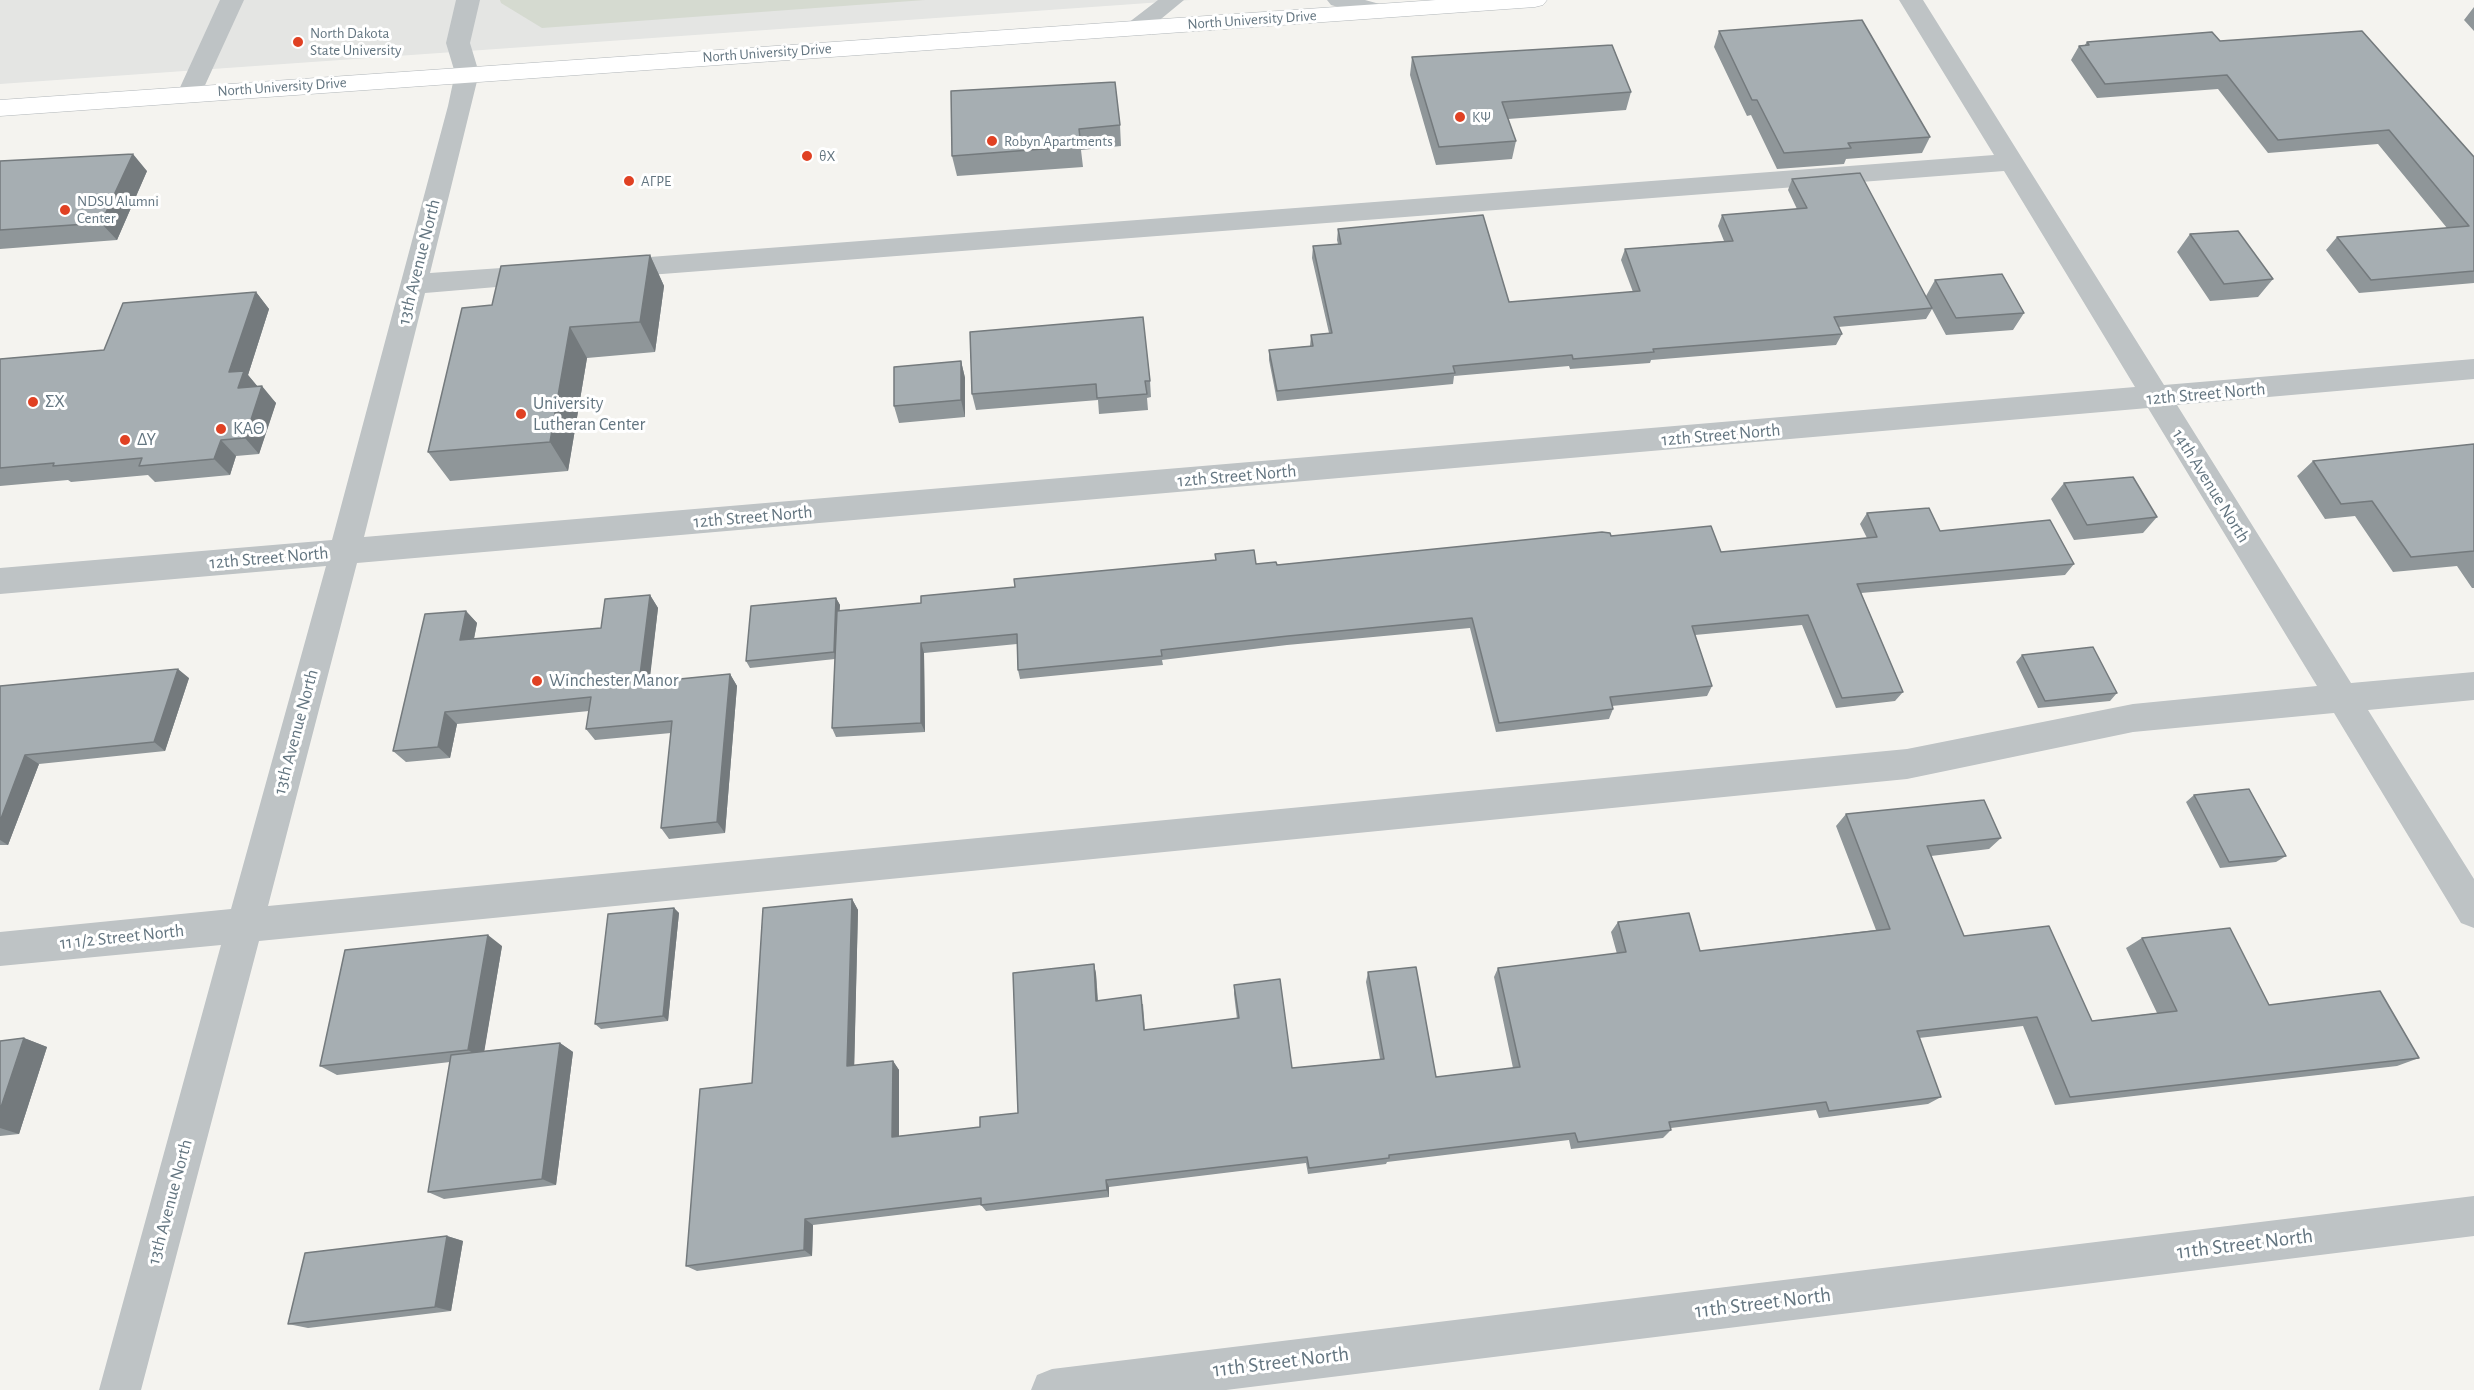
<!DOCTYPE html>
<meta charset="utf-8">
<style>
body{margin:0}
canvas{display:block;background:#f4f3ef}
</style>
<canvas width="2474" height="1390"></canvas>
<script>
const context = document.querySelector('canvas').getContext('2d');
context.lineJoin = 'round';
function fillPath(path, color) {
  context.fillStyle = color;
  context.fill(path, 'evenodd');
}
function poly(rows) {
  const path = new Path2D();
  for (const r of rows) {
    path.moveTo(r[0], r[1]);
    for (let i = 2; i < r.length; i += 2) path.lineTo(r[i], r[i + 1]);
  }
  return path;
}
function strokePath(path, color, width, dash) {
  context.strokeStyle = color;
  context.lineWidth = width;
  context.lineCap = dash ? 'butt' : 'round';
  context.setLineDash(dash || []);
  context.stroke(path);
}
function drawText(font, color, halo, rows, align = 'center') {
  context.font = font + ' "Alegreya Sans",sans-serif';
  context.lineWidth = 6;
  context.setLineDash([]);
  context.textBaseline = 'middle';
  context.strokeStyle = halo;
  context.fillStyle = color;
  for (const [text, x, y, turn = 0] of rows) {
    context.save();
    context.translate(x, y);
    context.rotate((+turn || 0) * Math.PI / 180);
    context.textAlign = isNaN(turn) ? turn : align;
    if (halo) context.strokeText(text, 0, 0);
    context.fillText(text, 0, 0);
    context.restore();
  }
}
const built = poly([
 [0,0,1191,0,0,84]
]);
const green = poly([
 [500,0,925,0,542,28,501,3]
]);
const minor = poly([
 [220,0,244,0,201,94,198,99,189,102,180,99,177,94,220,0],
 [456,0,480,0,470,43,479,73,430,273,544,265,554,267,557,274,554,281,544,283,425,293,364,537,2135,387,2004,171,610,278,600,276,597,269,600,262,610,260,1994,155,1899,0,1923,0,2164,385,2474,359,2474,379,2177,405,2351,683,2474,672,2474,700,2368,710,2474,879,2474,928,2461,923,2334,713,2133,732,1907,779,259,941,141,1390,99,1390,221,945,0,966,0,932,231,909,326,566,0,594,0,568,332,540,448,106,455,73,446,43,456,0],
 [2148,408,2317,686,2133,704,1907,749,268,906,357,563,2148,408],
 [1158,0,1184,0,1144,33,1128,33,1124,28,1128,23,1158,0],
 [1327,0,1365,0,1387,6,1391,11,1387,16,1379,18,1331,5,1327,0],
 [2474,1196,2474,1236,1226,1390,1031,1390,1037,1375,1052,1369,2474,1196]
]);
const major = poly([
 [1436,0,1547,0,1543,5,1535,7,0,116,0,100,1436,0]
]);
const wall = poly([
 [2474,7,2474,31,2464,20],
 [1719,31,1930,137,1922,153,1846,159,1844,164,1777,169,1751,115,1747,116,1714,47],
 [2220,41,2474,157,2474,283,2359,293,2326,250,2337,237,2447,228,2378,144,2268,153,2218,89,2097,98,2071,60,2079,46,2084,46,2087,42],
 [1412,57,1631,92,1626,110,1508,119,1516,141,1512,159,1436,165,1410,75],
 [951,91,1120,125,1121,146,1081,150,1083,167,957,176,952,156],
 [0,161,147,171,117,240,0,249],
 [1792,179,1926,296,1935,280,2024,313,2013,330,1946,335,1932,309,1926,319,1838,327,1842,334,1836,345,1651,360,1650,363,1570,369,1569,366,1454,376,1453,384,1277,401,1269,360,1269,350,1310,346,1311,335,1329,333,1312,258,1313,246,1338,244,1337,240,1338,229,1509,302,1633,292,1621,260,1625,249,1724,241,1718,226,1722,215,1797,209,1788,190],
 [2190,234,2273,279,2258,297,2210,301,2177,252],
 [650,255,664,286,655,352,587,358,568,471,450,481,428,452,492,305],
 [256,292,269,309,248,375,258,387,276,403,259,454,236,456,230,475,155,482,148,475,71,482,68,480,0,486,0,359,104,350],
 [970,332,1150,381,1151,397,1147,398,1148,410,1099,414,1098,400,976,410,972,394],
 [961,361,965,378,965,417,899,423,894,406],
 [2474,444,2474,588,2472,588,2457,566,2393,572,2355,516,2325,519,2297,476,2313,461],
 [2064,483,2157,517,2143,533,2074,540,2051,499],
 [1867,513,2074,564,2065,575,1861,593,1903,692,1895,701,1836,708,1802,625,1695,635,1712,686,1707,696,1612,706,1613,709,1609,719,1496,732,1470,628,1287,645,1162,660,1163,665,1020,679,1018,670,1017,644,924,653,925,732,836,737,832,728,835,659,750,668,746,661,836,598,840,605,839,611,921,603,1015,587,1216,560,1215,554,1256,564,1277,565,1611,536,1721,552,1867,538,1860,524],
 [650,595,658,608,649,682,730,674,737,686,725,833,669,839,661,828,671,733,595,740,586,729,589,711,457,724,450,758,406,762,393,751,466,611,477,623,474,639,601,628],
 [2022,655,2117,693,2110,701,2038,708,2016,662],
 [189,678,165,751,39,764,8,845,0,845,0,686],
 [2194,795,2286,856,2276,862,2220,868,2186,802],
 [1846,814,2001,838,1989,849,1931,856,1964,936,2092,1021,2157,1013,2126,948,2142,938,2269,1005,2419,1058,2397,1066,2055,1105,2023,1026,1919,1038,1941,1097,1928,1104,1819,1118,1816,1110,1671,1128,1671,1130,1663,1138,1571,1149,1569,1140,1387,1162,1386,1164,1308,1174,1306,1163,1109,1187,1109,1197,986,1211,981,1205,813,1225,812,1256,697,1271,686,1266,752,1083,852,899,858,910,854,1066,893,1061,899,1070,899,1136,980,1127,1018,1113,1094,964,1096,974,1098,1000,1143,1004,1145,1030,1237,1019,1234,994,1234,985,1292,1068,1380,1059,1366,982,1368,972,1436,1077,1513,1068,1494,977,1498,968,1617,954,1611,932,1618,922,1700,951,1876,930,1836,826],
 [674,908,679,913,668,1021,601,1029,595,1024],
 [502,946,484,1051,560,1043,573,1052,556,1185,444,1199,428,1192,450,1062,337,1075,320,1066],
 [24,1038,47,1047,19,1134,0,1136,0,1041],
 [447,1236,463,1241,451,1311,308,1328,288,1324]
]);
const shadedWall = poly([
 [133,154,147,171,117,240,101,223],
 [650,255,664,286,655,352,640,322],
 [256,292,269,309,248,375,258,387,238,388,229,372],
 [570,327,587,358,568,471,550,442],
 [961,361,965,378,965,417,961,400],
 [262,386,276,403,259,454,245,438],
 [221,440,236,456,230,475,214,459],
 [650,595,658,608,648,695,639,683],
 [836,598,840,605,837,659,834,652],
 [466,611,477,623,471,653,460,640],
 [921,643,924,653,925,732,921,723],
 [178,669,189,678,165,751,154,742],
 [730,674,737,686,725,833,717,822],
 [445,712,457,724,450,758,438,747],
 [25,755,39,764,8,845,0,840,0,821],
 [852,899,858,910,854,1075,847,1066],
 [674,908,679,913,668,1021,663,1016],
 [488,935,502,946,483,1059,468,1050],
 [1094,964,1096,974,1098,1010,1096,1001],
 [24,1038,47,1047,19,1134,0,1128,0,1110],
 [560,1043,573,1052,556,1185,542,1179],
 [893,1061,899,1070,899,1144,892,1137],
 [1106,1180,1109,1187,1109,1197,1107,1190],
 [805,1219,813,1225,812,1256,804,1250],
 [447,1236,463,1241,451,1311,435,1307]
]);
const building = poly([
 [1862,20,1930,137,1848,143,1851,148,1784,153,1757,100,1752,100,1719,31,1862,20],
 [2362,31,2474,157,2474,271,2371,280,2337,237,2469,226,2389,130,2278,140,2227,75,2105,84,2079,46,2089,45,2087,42,2212,32,2220,41,2362,31],
 [1612,45,1631,92,1502,102,1516,141,1439,147,1412,57,1612,45],
 [1115,82,1120,125,1079,129,1081,146,952,156,951,91,1115,82],
 [133,154,101,223,0,230,0,161,133,154],
 [1860,173,1932,308,1834,317,1842,334,1653,349,1654,352,1573,359,1572,355,1453,366,1455,373,1277,391,1269,350,1313,346,1311,335,1332,333,1313,246,1341,244,1338,229,1483,215,1509,302,1640,291,1625,249,1733,241,1722,215,1807,208,1792,179,1860,173],
 [2238,231,2273,279,2224,284,2190,234,2238,231],
 [650,255,640,322,570,327,550,442,428,452,462,308,492,305,501,266,650,255],
 [2002,274,2024,313,1956,318,1935,280,2002,274],
 [256,292,229,372,244,371,238,388,262,386,245,438,221,440,214,459,139,466,142,458,53,466,54,463,0,468,0,359,104,350,123,303,256,292],
 [1143,317,1150,381,1145,381,1147,394,1097,398,1096,384,972,394,970,332,1143,317],
 [961,361,961,400,894,406,894,367,961,361],
 [2474,444,2474,551,2411,557,2372,501,2341,504,2313,461,2474,444],
 [2133,477,2157,517,2087,525,2064,483,2133,477],
 [1929,508,1940,531,2050,520,2074,564,1857,584,1903,692,1842,698,1808,615,1692,626,1712,686,1610,697,1613,709,1499,723,1472,618,1288,636,1161,650,1162,656,1018,670,1017,634,921,643,921,723,832,728,837,611,921,603,921,596,1015,587,1014,579,1216,560,1215,554,1254,550,1256,564,1276,562,1277,565,1602,532,1610,533,1611,536,1711,526,1721,552,1877,537,1867,513,1929,508],
 [650,595,639,683,730,674,717,822,661,828,672,721,586,729,591,697,445,712,438,747,393,751,425,614,466,611,460,640,601,628,605,599,650,595],
 [836,598,834,652,746,661,751,606,836,598],
 [2093,647,2117,693,2045,701,2022,655,2093,647],
 [178,669,154,742,25,755,0,821,0,686,178,669],
 [2249,789,2286,856,2229,862,2194,795,2249,789],
 [1984,800,2001,838,1927,846,1964,936,2049,926,2092,1021,2177,1011,2142,938,2230,928,2269,1005,2380,991,2419,1058,2070,1097,2037,1017,1917,1031,1941,1097,1829,1111,1826,1102,1669,1122,1671,1130,1578,1142,1575,1133,1389,1155,1389,1158,1309,1168,1307,1157,1106,1180,1107,1190,981,1205,981,1198,805,1219,804,1250,686,1266,700,1089,752,1083,763,908,852,899,847,1066,893,1061,892,1137,980,1127,980,1117,1018,1113,1013,973,1094,964,1096,1001,1141,995,1144,1030,1239,1018,1234,985,1280,979,1292,1068,1384,1059,1368,972,1416,967,1436,1077,1520,1067,1498,968,1626,952,1618,922,1689,913,1700,951,1890,929,1846,814,1984,800],
 [674,908,663,1016,595,1024,608,914,674,908],
 [488,935,468,1050,320,1066,345,950,488,935],
 [24,1038,0,1110,0,1041,24,1038],
 [560,1043,542,1179,428,1192,451,1055,560,1043],
 [447,1236,435,1307,288,1324,305,1253,447,1236]
]);
const markers = [
 [298,42,6,"#e04123"],
 [1460,117,6,"#e04123"],
 [992,141,6,"#e04123"],
 [807,156,6,"#e04123"],
 [629,181,6,"#e04123"],
 [65,210,6,"#e04123"],
 [33,402,6,"#e04123"],
 [521,414,6,"#e04123"],
 [221,429,6,"#e04123"],
 [125,440,6,"#e04123"],
 [537,681,6,"#e04123"]
];
const farStreetnames = [
 ["North University Drive",1252,20,-4],
 ["North University Drive",767,53,-4],
 ["North University Drive",282,87,-4]
];
const farPoinames = [
 ["North Dakota",310,33],
 ["State University",310,50],
 ["ΚΨ",1472,117],
 ["Robyn Apartments",1004,141],
 ["θΧ",819,156],
 ["ΑΓΡΕ",641,181],
 ["NDSU Alumni",77,201],
 ["Center",77,218]
];
const streetNames = [
 ["13th Avenue North",419,262,-76],
 ["12th Street North",2206,394,-5],
 ["12th Street North",1721,435,-5],
 ["12th Street North",1237,476,-5],
 ["14th Avenue North",2211,486,58],
 ["12th Street North",753,517,-5],
 ["12th Street North",269,558,-5],
 ["13th Avenue North",296,732,-75],
 ["11 1/2 Street North",122,937,-6],
 ["13th Avenue North",170,1202,-75]
];
const poiNames = [
 ["ΣΧ",45,402],
 ["University",533,404],
 ["Lutheran Center",533,425],
 ["ΚΑΘ",233,429],
 ["ΔΥ",137,440],
 ["Winchester Manor",549,681]
];
const nearStreetnames = [
 ["11th Street North",2245,1244,-7],
 ["11th Street North",1763,1303,-7],
 ["11th Street North",1281,1362,-7]
];
fillPath(built, '#e4e5e3');
fillPath(green, '#d5dad0');
strokePath(major, '#b1b6b9', 1);
fillPath(minor, '#bec3c5');
fillPath(major, '#fff');
fillPath(wall, '#8f9699');
fillPath(shadedWall, '#747a7d');
fillPath(building, '#a6aeb2');
strokePath(building, '#747a7d', 1.5);
for (const [x, y, r, color] of markers) {
  const dot = new Path2D();
  dot.arc(x, y, r, 0, 2 * Math.PI);
  context.fillStyle = color;
  context.fill(dot);
  strokePath(dot, '#fff', 2);
}
drawText('15px', '#637580', '#fff', farStreetnames);
drawText('15px', '#637580', '#fff', farPoinames, 'left');
drawText('18px', '#637580', '#fff', streetNames);
drawText('18px', '#637580', '#fff', poiNames, 'left');
drawText('21px', '#637580', '#fff', nearStreetnames);
</script>
